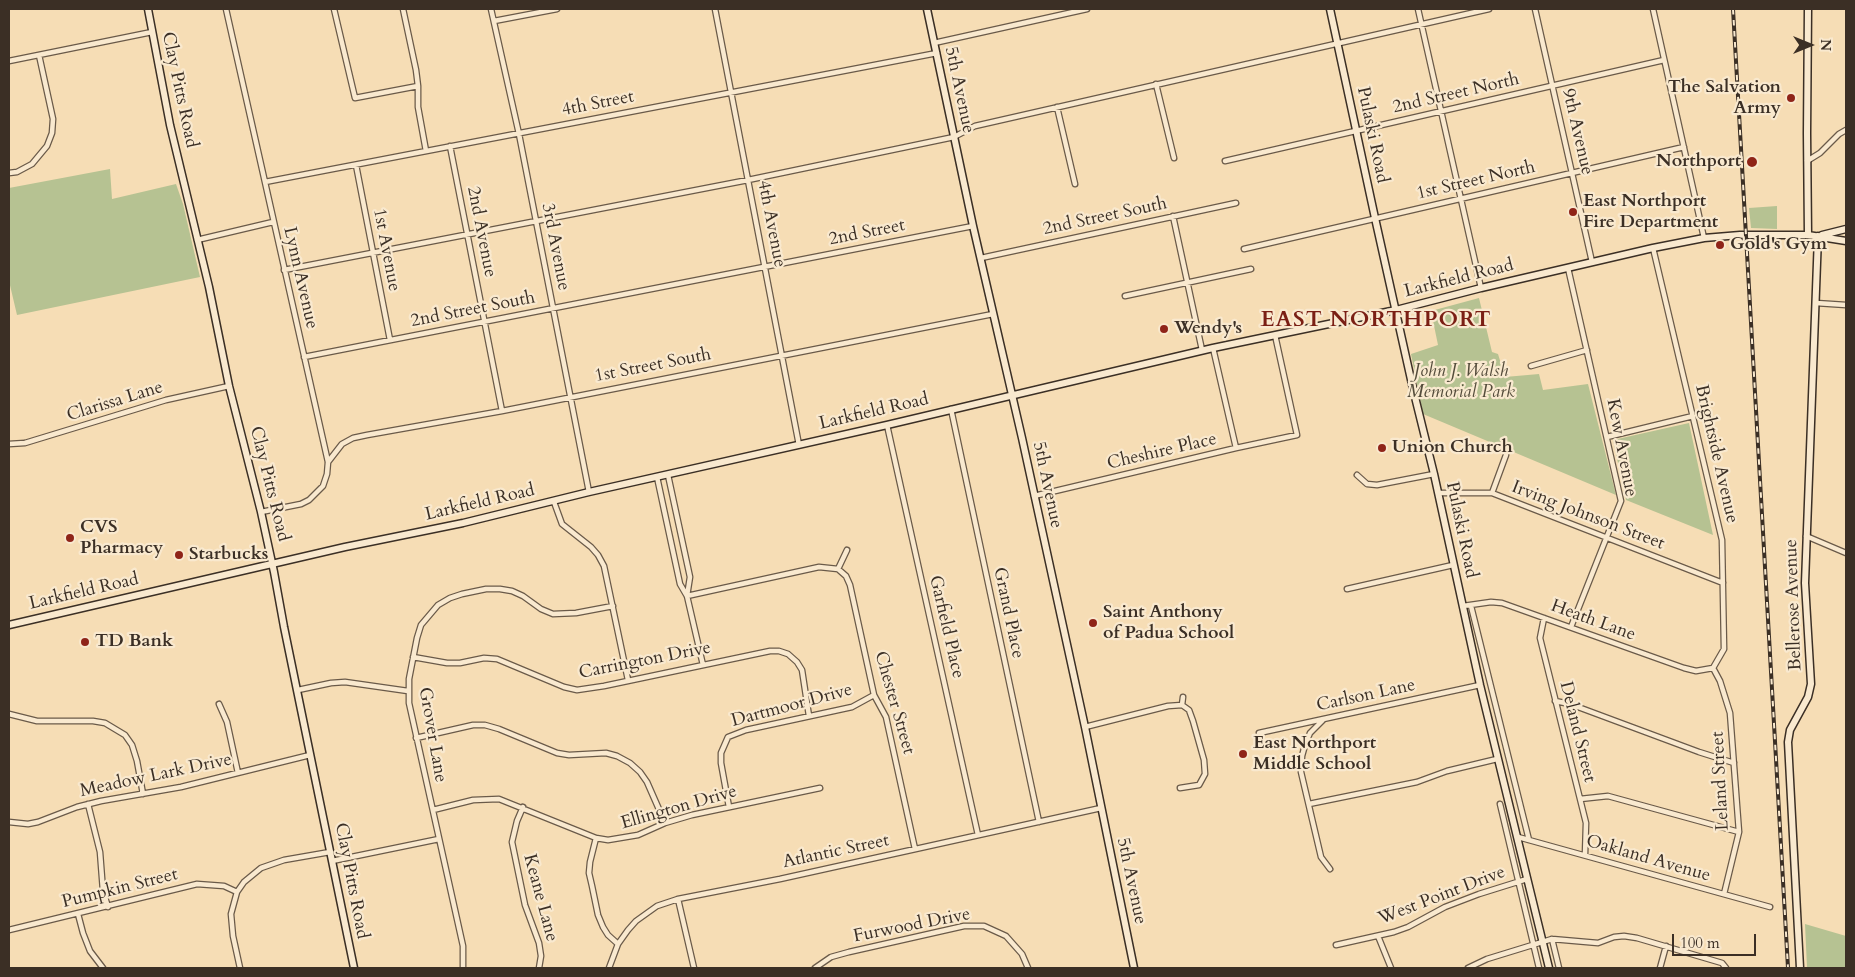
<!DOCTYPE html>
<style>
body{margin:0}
#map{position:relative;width:1855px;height:977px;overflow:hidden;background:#f6ddb5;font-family:Cardo,serif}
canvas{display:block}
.frame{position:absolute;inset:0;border:10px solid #3b2f25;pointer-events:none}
.north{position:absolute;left:1785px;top:20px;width:50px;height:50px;-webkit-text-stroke:4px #f9e9cf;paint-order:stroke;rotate:90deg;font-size:14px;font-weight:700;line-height:20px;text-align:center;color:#3b2f25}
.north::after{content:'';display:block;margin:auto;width:18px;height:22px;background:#3b2f25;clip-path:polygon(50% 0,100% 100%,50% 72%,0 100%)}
.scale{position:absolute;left:1672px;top:934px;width:84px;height:22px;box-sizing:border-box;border:2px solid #3b2f25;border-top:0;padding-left:6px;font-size:15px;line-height:18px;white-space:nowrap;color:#3b2f25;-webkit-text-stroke:4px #f9e9cf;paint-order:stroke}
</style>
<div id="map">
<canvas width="1855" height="977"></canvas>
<div class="frame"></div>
<div class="north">N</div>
<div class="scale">100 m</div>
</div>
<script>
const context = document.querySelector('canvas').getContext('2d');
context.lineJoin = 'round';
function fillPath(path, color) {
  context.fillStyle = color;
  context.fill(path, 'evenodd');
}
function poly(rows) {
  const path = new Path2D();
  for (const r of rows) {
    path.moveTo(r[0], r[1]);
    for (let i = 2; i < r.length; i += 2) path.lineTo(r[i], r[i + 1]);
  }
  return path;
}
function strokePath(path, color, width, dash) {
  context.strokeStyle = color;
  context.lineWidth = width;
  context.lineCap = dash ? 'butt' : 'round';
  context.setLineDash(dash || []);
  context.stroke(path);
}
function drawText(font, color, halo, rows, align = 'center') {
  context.font = font + ' Cardo,serif';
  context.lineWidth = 4.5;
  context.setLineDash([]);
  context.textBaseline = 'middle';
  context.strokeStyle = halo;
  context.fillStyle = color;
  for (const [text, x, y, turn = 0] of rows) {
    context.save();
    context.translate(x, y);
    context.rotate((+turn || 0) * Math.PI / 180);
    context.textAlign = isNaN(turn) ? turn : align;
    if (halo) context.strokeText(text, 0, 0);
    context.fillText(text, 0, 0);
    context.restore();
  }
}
const green = poly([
 [110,169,112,199,176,184,183,204,200,277,17,315,9,281,9,188],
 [1777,206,1777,229,1751,228,1749,208],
 [1479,298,1492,352,1498,354,1505,377,1539,374,1543,390,1588,384,1616,495,1423,414,1411,354,1438,345,1431,311],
 [1689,423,1713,535,1626,500,1613,440],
 [1805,924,1846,936,1846,968,1807,968]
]);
const street = poly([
 [226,9,328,462,327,474,323,486,309,500,301,504,261,512],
 [334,9,355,98,418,86],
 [403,9,416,70,418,86,418,107,426,151],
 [491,9,519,134,589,492],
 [715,9,799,445],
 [1418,9,1481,288],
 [1535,9,1592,262],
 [1653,9,1704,238],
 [494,21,557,9],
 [934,43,1087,9],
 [9,61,152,32],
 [1156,84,1174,158],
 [1057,107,1075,184],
 [450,146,502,411],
 [1225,161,1664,60],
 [1807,161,1820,153,1839,134,1846,130],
 [356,165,390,340],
 [9,173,17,172,32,164,47,146,52,133,53,119,39,55],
 [265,182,937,53],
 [1173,216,1202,350],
 [197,240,273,222],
 [1653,248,1722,540,1724,649,1713,668],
 [1244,249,1684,147],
 [981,258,1236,203],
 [1568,268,1621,501,1571,627],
 [284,270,748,180,954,137,975,126,1489,9],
 [1125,296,1251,269],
 [1816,303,1846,305],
 [1213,348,1236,448],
 [304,357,973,226],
 [1531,366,1587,350],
 [951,409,1039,822],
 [887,425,978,835],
 [1607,437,1693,416],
 [9,444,25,443,166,400,229,386],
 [328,462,342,444,353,438,367,435,502,411,993,314],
 [668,475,690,577,687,596],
 [1357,475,1367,484,1377,485,1434,474],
 [657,477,680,584,687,596,703,665],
 [1439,493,1492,493,1723,583],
 [1492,493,1506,455],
 [1034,496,1236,448,1297,435,1275,335],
 [554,502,562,524,591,547,598,555,604,566,628,680],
 [1806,536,1846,553],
 [838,569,847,550],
 [1347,589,1453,565],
 [687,596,819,567,838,569,846,576,850,585,874,695,886,717,915,849],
 [1463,606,1491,602,1502,603,1684,668,1696,671,1713,668],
 [1471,606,1529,840],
 [1544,618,1540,638,1586,823,1585,855],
 [413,657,447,663,460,663,484,658,497,659,564,687,577,690,604,686,770,651,779,651,788,654,797,662,802,670,809,716],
 [1713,668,1720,681,1730,713,1739,832,1724,894],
 [298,690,331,683,345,682,408,691],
 [1555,701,1570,704,1699,752,1734,763],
 [219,704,227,722,238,773],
 [1182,705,1183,697],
 [9,714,37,721,93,721,105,723,125,735,132,745,137,761,143,794],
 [1323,720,1310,733,1305,745,1302,756,1301,772,1321,857,1330,869],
 [1085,727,1168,706,1182,705,1189,710,1193,721,1204,760,1205,774,1199,785,1180,788],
 [1259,733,1480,685],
 [416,738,473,725,485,725,499,729,557,753,569,755,606,753,617,756,630,763,640,772,647,782,665,823],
 [1580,799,1608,796,1739,832],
 [88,804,100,852,103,891,108,907],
 [1309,804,1417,782,1447,771,1497,759],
 [1500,804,1539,968],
 [523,807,517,821,512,842,525,905,539,943,541,956,539,968],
 [729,807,721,763,721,753,728,737,746,730,852,707,874,695],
 [433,810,473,800,499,799,596,838,608,840,638,835,665,823,692,815,820,788],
 [9,822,28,824,38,822,77,807,101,801,181,787,310,755],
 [1518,837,1770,907],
 [596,838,590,862,589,873,592,886,598,915,603,927,608,935,618,944],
 [332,861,439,839],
 [678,899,694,968],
 [78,914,83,933,90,951,103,968],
 [9,930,197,884,224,886,237,892],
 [1378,936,1391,968],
 [1552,939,1559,968],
 [1336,945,1394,932,1408,927,1445,907,1479,894,1527,879],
 [240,968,233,936,231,914,237,892,244,882,261,868,284,860,330,852],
 [463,968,463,946,409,703,409,679,417,638,421,625,438,605,450,598,462,594,486,589,500,589,512,591,523,596,541,609,553,614,576,613,613,606],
 [609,968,618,944,628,930,636,921,657,906,678,899,780,879,1101,808],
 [815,968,831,957,849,952,964,926,984,926,1006,936,1022,954,1028,968],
 [1468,968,1487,959,1552,939,1598,943,1614,937,1624,936,1637,938,1722,963,1726,968],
 [1660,968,1666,946]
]);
const secondary = poly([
 [148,9,170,125,209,287,229,386,261,512,274,572,284,627,354,968],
 [927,9,973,226,1022,438,1085,727,1134,968],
 [1330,9,1375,218,1414,393,1434,474,1480,685,1549,968],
 [1808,235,1807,133,1808,9],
 [1822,235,1846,229],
 [9,625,345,547,463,523,589,492,887,425,1213,348,1396,310,1481,288,1653,248,1704,238,1740,235,1808,235,1846,241],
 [1800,968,1788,742,1790,730,1808,697,1811,684,1805,583,1818,236]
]);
const rail = poly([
 [1733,9,1788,968]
]);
const markers = [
 [1791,98,5,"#8f2418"],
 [1752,162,6,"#8f2418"],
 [1573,212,5,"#8f2418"],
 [1720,245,5,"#8f2418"],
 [1164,329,5,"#8f2418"],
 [1382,448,5,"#8f2418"],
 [70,538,5,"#8f2418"],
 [179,555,5,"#8f2418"],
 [1093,623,5,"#8f2418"],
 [85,642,5,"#8f2418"],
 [1243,754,5,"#8f2418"]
];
const poiNames = [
 ["The Salvation",1781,88,"right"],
 ["Army",1781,109,"right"],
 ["Northport",1741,162,"right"],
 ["East Northport",1583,202],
 ["Fire Department",1583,223],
 ["Gold's Gym",1730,245],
 ["Wendy's",1174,329],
 ["Union Church",1392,448],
 ["CVS",80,528],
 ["Pharmacy",80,549],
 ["Starbucks",189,555],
 ["Saint Anthony",1103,613],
 ["of Padua School",1103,634],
 ["TD Bank",95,642],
 ["East Northport",1253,744],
 ["Middle School",1253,765]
];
const streetNames = [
 ["Clay Pitts Road",179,90,78],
 ["5th Avenue",959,90,78],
 ["2nd Street North",1456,94,-13],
 ["4th Street",598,104,-11],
 ["9th Avenue",1577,132,77],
 ["Pulaski Road",1372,135,78],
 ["1st Street North",1476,181,-13],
 ["2nd Street South",1105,217,-12],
 ["4th Avenue",771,224,79],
 ["2nd Avenue",481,232,79],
 ["2nd Street",867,233,-11],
 ["3rd Avenue",555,247,79],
 ["1st Avenue",386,250,79],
 ["Lynn Avenue",300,278,77],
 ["Larkfield Road",1459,279,-14],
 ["2nd Street South",473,310,-11],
 ["1st Street South",653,366,-11],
 ["Clarissa Lane",115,402,-17],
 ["Larkfield Road",874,412,-13],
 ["Kew Avenue",1621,448,79],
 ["Cheshire Place",1162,452,-13],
 ["Brightside Avenue",1716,454,77],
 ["Clay Pitts Road",269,484,76],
 ["5th Avenue",1047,485,78],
 ["Larkfield Road",480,503,-13],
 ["Irving Johnson Street",1588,516,21],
 ["Pulaski Road",1461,530,78],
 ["Larkfield Road",84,592,-13],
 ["Bellerose Avenue",1794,605,-92],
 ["Grand Place",1008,613,78],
 ["Heath Lane",1593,621,20],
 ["Garfield Place",946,627,77],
 ["Carrington Drive",645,661,-11],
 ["Carlson Lane",1366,696,-12],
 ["Chester Street",894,703,74],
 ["Dartmoor Drive",792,706,-15],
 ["Deland Street",1577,732,76],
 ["Grover Lane",432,735,80],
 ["Meadow Lark Drive",156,776,-12],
 ["Leland Street",1721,781,-93],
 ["Ellington Drive",679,808,-16],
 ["Atlantic Street",836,852,-12],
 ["Oakland Avenue",1648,859,16],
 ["Clay Pitts Road",351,881,79],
 ["5th Avenue",1131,881,78],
 ["Pumpkin Street",120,889,-14],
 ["West Point Drive",1442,896,-21],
 ["Keane Lane",540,898,75],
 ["Furwood Drive",912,926,-11]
];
const parkNames = [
 ["John J. Walsh",1461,372],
 ["Memorial Park",1461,393]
];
const districtNames = [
 ["EAST NORTHPORT",1376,321]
];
fillPath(green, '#b6c292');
strokePath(street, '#6a5a49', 7);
strokePath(secondary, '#3b2f25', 9);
strokePath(street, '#f9e9cf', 4.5);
strokePath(secondary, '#f9e9cf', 6);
strokePath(rail, '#3b2f25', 4);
strokePath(rail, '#f9e9cf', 2, [5.5]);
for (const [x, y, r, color] of markers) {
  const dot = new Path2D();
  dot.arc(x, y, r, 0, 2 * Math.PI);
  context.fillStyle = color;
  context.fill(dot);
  strokePath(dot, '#f9e9cf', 2);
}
drawText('bold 18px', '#3b2f25', '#f9e9cf', poiNames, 'left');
drawText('18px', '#3b2f25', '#f9e9cf', streetNames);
drawText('italic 18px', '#544c3b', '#f9e9cf', parkNames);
context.letterSpacing = '1px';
drawText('bold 22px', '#7a1f14', '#f9e9cf', districtNames);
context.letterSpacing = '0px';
</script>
